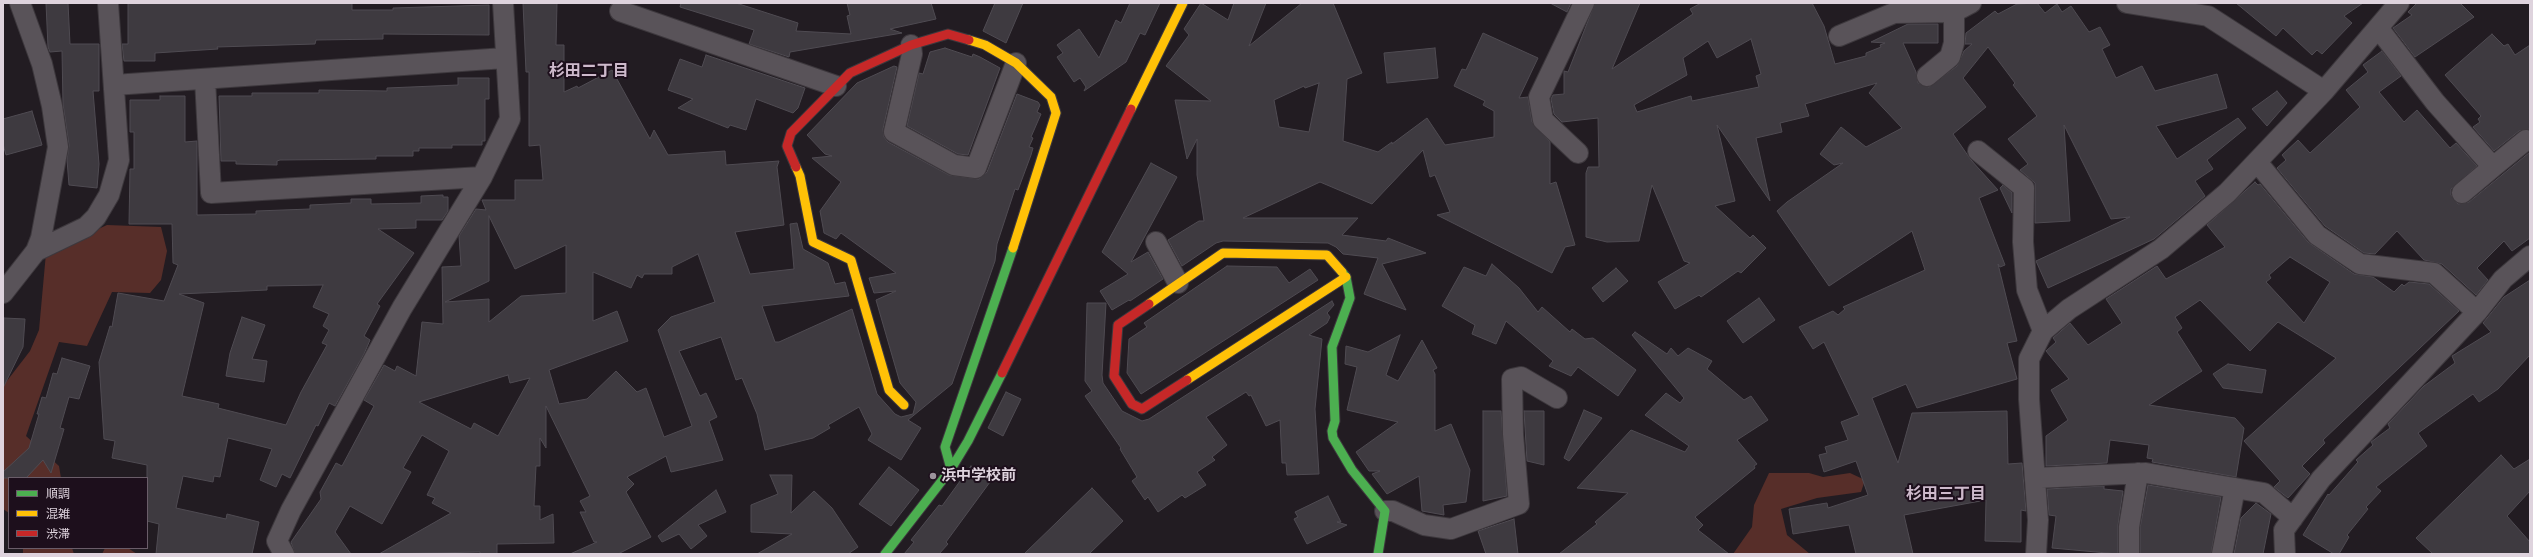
<!DOCTYPE html>
<meta charset="utf-8">
<style>
body{margin:0}
#map{position:relative;width:2533px;height:557px;overflow:hidden;background:#221c22;font-family:"Sofia Sans Condensed","Noto Sans JP",sans-serif}
canvas{display:block}
.frame{position:absolute;inset:0;border:4px solid #ded3dd;pointer-events:none}
.legend{position:absolute;left:8px;top:477px;width:140px;height:72px;box-sizing:border-box;background:#1d0f1c;border:1px solid #6a5d69;margin:0;padding:5px 7px;list-style:none;font-size:12px;color:#ded3dd}
.legend li{display:flex;align-items:center;gap:8px;height:20px}
.legend b{width:20px;border:1px solid #6a5d69}
</style>
<div id="map">
<canvas width="2533" height="557"></canvas>
<div class="frame"></div>
<ul class="legend">
<li><b style="height:5px;background:#4caf50"></b>順調</li>
<li><b style="height:5px;background:#ffc107"></b>混雑</li>
<li><b style="height:5px;background:#c62828"></b>渋滞</li>
</ul>
</div>
<script>
const context = document.querySelector('canvas').getContext('2d');
context.lineJoin = 'round';
function fillPath(path, color) {
  context.fillStyle = color;
  context.fill(path, 'evenodd');
}
function poly(rows) {
  const path = new Path2D();
  for (const r of rows) {
    path.moveTo(r[0], r[1]);
    for (let i = 2; i < r.length; i += 2) path.lineTo(r[i], r[i + 1]);
  }
  return path;
}
function strokePath(path, color, width, dash) {
  context.strokeStyle = color;
  context.lineWidth = width;
  context.lineCap = dash ? 'butt' : 'round';
  context.setLineDash(dash || []);
  context.stroke(path);
}
function drawText(font, color, halo, rows, align = 'center') {
  context.font = font + ' "Sofia Sans Condensed","Noto Sans JP",sans-serif';
  context.lineWidth = 4;
  context.setLineDash([]);
  context.textBaseline = 'middle';
  context.strokeStyle = halo;
  context.fillStyle = color;
  for (const [text, x, y, turn = 0] of rows) {
    context.save();
    context.translate(x, y);
    context.rotate((+turn || 0) * Math.PI / 180);
    context.textAlign = isNaN(turn) ? turn : align;
    if (halo) context.strokeText(text, 0, 0);
    context.fillText(text, 0, 0);
    context.restore();
  }
}
const green = poly([
 [107,225,161,227,167,251,161,280,150,293,112,292,87,346,59,342,26,436,59,466,61,478,9,478,9,513,3,509,3,386,30,351,39,330,46,253],
 [1769,473,1809,473,1823,477,1850,473,1865,480,1861,492,1817,498,1781,509,1787,535,1810,554,1733,554,1752,527,1754,505],
 [23,548,72,548,74,554,23,554],
 [105,548,128,548,137,554,102,554]
]);
const building = poly([
 [46,3,68,3,70,44,99,44,99,91,93,91,99,164,97,188,69,185,67,160,69,145,63,104,62,51,50,52,48,47,46,3],
 [128,3,352,3,352,10,393,10,393,8,489,5,489,35,383,34,383,39,316,40,315,44,217,47,218,49,155,53,155,61,124,61,122,44,128,44,128,3],
 [523,3,557,3,556,45,564,45,564,92,577,86,578,88,612,70,650,139,654,130,668,155,725,151,726,165,779,161,777,167,784,225,735,232,750,274,794,269,790,224,797,223,803,249,828,263,835,284,845,282,849,296,762,306,775,342,779,342,852,309,877,394,895,414,901,417,913,414,916,402,900,383,876,300,896,291,874,293,869,278,896,273,841,233,836,239,824,233,820,211,841,182,812,158,832,156,825,154,807,135,857,83,894,66,897,67,883,129,884,137,888,142,949,175,979,179,987,172,1017,94,1038,102,1040,105,1037,112,1041,114,1031,137,1033,138,1029,147,1033,148,1031,155,1018,190,1015,189,997,244,995,261,952,384,908,420,921,428,901,460,868,440,872,434,859,407,828,425,830,428,813,438,765,450,757,414,742,378,736,380,721,337,679,351,700,396,706,393,717,417,709,421,723,460,671,472,666,456,627,477,634,484,626,492,651,537,618,554,570,554,597,542,594,542,580,512,586,512,580,501,590,496,546,406,546,448,540,438,540,466,536,466,534,506,540,506,540,520,553,514,554,543,497,544,497,554,480,554,480,552,379,554,451,513,432,503,435,498,427,495,449,451,422,435,403,468,411,472,382,524,350,506,335,532,351,554,295,554,291,542,321,499,320,492,336,463,342,466,374,406,364,400,384,365,395,371,397,366,416,376,422,322,443,324,442,267,461,266,459,236,476,209,486,210,482,200,515,200,515,180,543,180,540,145,529,146,529,72,526,72,523,3],
 [489,216,515,269,566,245,566,293,521,296,489,322,489,299,445,302,489,281,489,216],
 [698,254,715,302,671,317,658,330,692,426,664,437,646,388,637,392,616,371,587,399,559,404,549,370,628,341,617,311,593,321,593,272,631,288,637,275,642,278,644,274,672,274,672,267,698,254],
 [508,375,510,383,530,378,498,436,474,423,471,429,419,402,508,375],
 [681,3,736,3,798,23,796,31,851,34,847,16,850,15,847,3,931,3,936,19,890,29,902,33,790,52,789,57,786,56,749,44,754,30,680,7,681,3],
 [995,3,1023,3,1006,43,983,31,995,3],
 [1130,3,1160,3,1145,35,1140,33,1126,62,1084,91,1086,87,1080,78,1074,82,1057,57,1063,53,1057,45,1079,29,1099,58,1116,20,1121,23,1130,3],
 [1201,3,1228,20,1234,3,1266,3,1249,46,1302,3,1333,3,1362,73,1347,79,1343,141,1378,152,1392,142,1392,144,1427,118,1445,145,1494,137,1494,111,1483,105,1485,101,1454,86,1462,69,1466,70,1483,33,1538,58,1519,98,1528,97,1532,122,1550,142,1550,184,1556,182,1575,245,1565,247,1552,273,1437,215,1450,212,1435,175,1430,177,1423,150,1372,204,1320,182,1243,218,1358,218,1342,235,1386,241,1388,238,1426,253,1382,264,1406,310,1364,294,1378,258,1343,254,1336,247,1328,243,1223,241,1216,243,1182,266,1168,240,1199,221,1204,221,1197,175,1197,139,1187,159,1175,100,1211,101,1166,66,1189,35,1184,29,1201,3],
 [1319,83,1309,132,1279,127,1274,100,1304,86,1305,88,1319,83],
 [1550,3,1571,3,1567,12,1550,3],
 [1595,3,1640,3,1612,69,1693,14,1690,9,1701,3,1812,3,1824,26,1835,64,1866,56,1866,53,1881,47,1880,45,1885,43,1871,42,1908,24,1938,24,1938,43,1903,43,1916,72,1918,83,1929,87,1957,66,1964,51,1972,44,1965,44,1966,33,1995,11,1998,14,2017,4,2037,3,2045,13,2057,4,2062,12,2071,6,2089,32,2100,27,2110,45,2102,49,2116,78,2142,66,2155,91,2217,74,2227,108,2156,126,2177,159,2238,118,2246,128,2207,160,2213,169,2195,181,2205,196,2154,239,2048,288,2036,261,2130,217,2111,219,2064,125,2070,221,2035,223,2035,183,2020,170,2028,164,2008,139,2037,116,2013,85,2015,83,1988,47,1963,78,1986,107,1953,134,1971,160,1998,190,1979,198,2005,265,2000,267,1998,264,2017,341,2007,343,2017,379,1917,408,1906,384,1872,398,1898,463,1912,413,2007,411,2008,464,2022,463,2026,511,2021,510,2021,542,1985,541,1986,500,1904,515,1913,554,1856,554,1849,525,1793,534,1789,509,1827,503,1828,508,1868,495,1856,461,1824,472,1819,455,1827,453,1825,447,1848,440,1841,422,1859,415,1824,342,1813,349,1799,327,1833,311,1838,315,1845,309,1843,307,1925,270,1912,231,1829,286,1777,211,1787,202,1843,163,1834,165,1820,154,1841,127,1866,147,1902,128,1869,93,1877,83,1805,104,1809,116,1780,123,1782,132,1756,138,1770,201,1717,125,1735,201,1715,206,1750,238,1753,235,1766,248,1741,273,1738,271,1701,297,1699,295,1675,309,1658,282,1690,263,1684,261,1652,185,1639,241,1607,242,1586,237,1586,173,1588,167,1599,167,1598,118,1562,122,1554,114,1551,99,1553,95,1564,94,1564,71,1568,72,1595,3],
 [1751,39,1761,74,1756,76,1759,87,1692,101,1691,96,1637,112,1634,105,1687,75,1683,58,1708,41,1717,58,1751,39],
 [2236,3,2363,3,2344,16,2352,23,2322,54,2317,50,2312,55,2283,28,2276,36,2236,3],
 [2417,3,2460,3,2474,17,2415,57,2393,28,2412,15,2408,12,2417,3],
 [2492,34,2504,46,2508,44,2515,55,2530,45,2530,129,2519,131,2494,151,2473,127,2480,122,2478,119,2481,116,2445,75,2492,34],
 [945,48,972,57,973,54,980,57,1000,68,968,155,958,154,907,126,919,73,923,74,930,52,945,48],
 [1435,48,1438,78,1387,83,1384,53,1435,48],
 [2382,51,2401,76,2379,92,2404,122,2417,110,2450,148,2456,143,2477,166,2451,189,2451,195,2458,204,2469,202,2530,152,2530,238,2512,251,2504,241,2477,268,2488,280,2476,295,2442,264,2424,260,2397,231,2375,254,2364,253,2325,226,2277,168,2286,160,2282,155,2298,140,2310,153,2360,107,2346,90,2368,72,2363,65,2382,51],
 [706,55,805,88,798,108,793,113,756,99,746,130,730,125,728,128,678,108,693,99,668,90,680,59,702,67,706,55],
 [458,78,489,78,489,99,485,99,485,141,482,141,482,145,452,145,452,148,419,148,419,151,413,151,413,156,376,156,376,159,280,160,277,161,277,165,236,164,236,161,221,161,219,96,252,96,252,93,319,93,319,90,387,91,387,88,458,85,458,78],
 [2277,91,2287,103,2267,126,2252,109,2277,91],
 [160,96,185,96,185,142,197,141,197,215,256,214,256,211,310,209,310,205,351,203,351,199,371,199,371,204,421,203,421,196,443,195,443,197,448,197,448,211,442,220,416,220,416,228,378,229,414,253,377,304,380,306,364,336,370,340,364,354,335,406,329,403,318,426,316,425,290,478,282,474,276,487,260,480,272,449,228,438,220,477,214,476,213,482,183,476,176,508,226,519,227,514,259,522,252,554,156,554,159,524,147,521,147,465,112,458,115,441,104,439,99,362,110,326,112,327,118,293,164,301,178,265,173,263,172,224,129,224,130,169,134,169,134,132,130,132,130,100,160,100,160,96],
 [323,285,313,307,329,314,323,326,329,330,322,343,327,345,301,392,286,425,218,408,219,404,182,396,204,303,179,294,267,290,267,286,323,285],
 [32,111,42,145,6,155,3,144,3,119,32,111],
 [1151,163,1177,177,1131,262,1148,252,1163,279,1130,301,1129,300,1112,310,1100,291,1128,274,1102,252,1151,163],
 [2255,182,2258,185,2260,184,2308,242,2354,274,2373,277,2394,292,2402,284,2404,286,2409,282,2429,284,2459,311,2323,440,2325,443,2302,466,2310,474,2288,498,2274,487,2280,481,2244,441,2336,358,2278,322,2250,351,2200,300,2175,317,2182,328,2177,332,2202,371,2149,405,2235,418,2244,428,2236,477,2152,462,2153,459,2147,458,2149,445,2110,440,2107,463,2046,466,2046,436,2068,420,2051,390,2069,379,2046,351,2056,342,2053,338,2070,323,2088,345,2122,323,2106,299,2157,266,2166,279,2225,247,2207,225,2255,182],
 [2290,257,2330,282,2304,323,2266,282,2271,278,2269,275,2290,257],
 [2003,185,2012,193,2012,213,2000,188,2003,185],
 [1492,264,1519,288,1538,312,1542,307,1570,332,1572,329,1585,339,1593,338,1636,370,1618,396,1578,367,1571,376,1549,366,1553,361,1506,321,1496,344,1472,334,1475,325,1442,306,1464,267,1486,276,1492,264],
 [1227,266,1277,267,1289,283,1310,269,1318,280,1141,394,1127,373,1129,339,1147,327,1144,323,1227,266],
 [1616,268,1628,281,1603,302,1592,288,1616,268],
 [2530,280,2530,355,2498,389,2479,402,2473,394,2418,433,2427,446,2376,487,2381,491,2366,507,2368,509,2347,535,2349,537,2339,554,2334,554,2303,535,2328,494,2329,495,2358,462,2356,460,2373,445,2371,442,2390,428,2388,424,2424,386,2455,363,2452,356,2491,332,2483,323,2504,297,2530,280],
 [1759,298,1775,320,1743,343,1727,321,1759,298],
 [1332,301,1334,305,1327,313,1330,317,1327,323,1309,335,1322,339,1315,409,1319,474,1287,475,1286,463,1282,463,1280,420,1266,426,1251,395,1249,396,1246,392,1206,417,1227,445,1212,457,1215,460,1197,472,1206,485,1185,498,1182,495,1158,512,1148,497,1145,500,1132,481,1137,477,1120,449,1121,448,1085,396,1092,391,1085,381,1087,303,1106,303,1102,375,1103,383,1122,411,1142,421,1149,419,1332,301],
 [242,317,265,325,252,359,267,361,264,382,226,376,230,353,242,317],
 [4,318,25,319,23,347,3,388,4,318],
 [1635,332,1667,354,1671,348,1678,356,1688,348,1712,361,1707,369,1744,400,1751,396,1768,420,1737,440,1757,464,1754,466,1755,468,1695,517,1703,525,1698,530,1729,554,1559,554,1597,524,1595,522,1628,493,1577,488,1631,430,1685,452,1689,446,1645,415,1666,393,1680,403,1684,398,1632,335,1635,332],
 [1400,335,1386,375,1398,381,1422,340,1437,368,1433,370,1435,374,1435,431,1451,424,1470,470,1466,502,1443,505,1444,515,1422,511,1419,476,1387,494,1372,474,1380,471,1369,471,1356,452,1398,422,1347,410,1357,367,1345,364,1346,346,1368,352,1400,335],
 [62,358,90,366,79,399,69,397,60,428,64,429,51,473,43,460,26,478,3,478,3,472,29,448,39,414,37,414,42,397,46,398,53,373,57,374,62,358],
 [2228,364,2266,370,2262,393,2223,388,2213,374,2228,364],
 [1006,392,1021,399,1003,436,988,428,1006,392],
 [1584,410,1602,418,1569,461,1564,458,1584,410],
 [1483,411,1501,411,1507,496,1483,501,1483,411],
 [1524,411,1544,411,1544,465,1527,461,1524,411],
 [2501,455,2514,469,2530,459,2530,491,2507,516,2530,542,2530,554,2433,554,2416,538,2501,455],
 [971,466,990,482,946,542,948,544,939,554,904,554,914,542,911,540,939,505,942,506,971,466],
 [889,467,919,490,891,526,859,504,889,467],
 [770,475,792,475,791,513,814,491,832,508,858,547,848,554,757,554,792,534,751,532,751,505,778,494,770,475],
 [2148,485,2221,497,2211,554,2140,554,2140,528,2148,485],
 [2104,486,2104,489,2123,491,2118,525,2118,554,2052,548,2056,516,2049,515,2047,489,2104,486],
 [1092,488,1123,521,1089,554,1024,554,1092,488],
 [716,490,726,512,698,525,707,536,691,549,679,534,662,542,658,536,716,490],
 [1328,496,1341,522,1337,522,1347,525,1307,544,1294,519,1298,517,1295,512,1328,496],
 [2256,503,2271,514,2263,554,2234,554,2241,518,2256,503],
 [1514,519,1518,554,1486,554,1478,531,1514,519]
]);
const street = poly([
 [2127,3,2208,16,2324,91],
 [620,11,836,86],
 [2379,29,2435,102,2493,167,2462,193],
 [1839,36,1894,13,1954,12,1971,3],
 [911,45,912,54,894,132,954,165,976,168,1016,63],
 [1927,76,1950,57,1954,43,1954,12],
 [205,79,211,193,482,177],
 [114,85,505,58],
 [1978,151,2024,188,2023,242,2027,290,2043,331,2029,359,2029,399,2038,520,2036,554],
 [1578,153,1543,120,1539,97,1584,3],
 [2257,162,2317,235,2360,264,2434,273,2477,312],
 [2493,167,2526,140],
 [1156,242,1178,283],
 [36,251,86,227,96,217,109,195,119,160,108,3],
 [3,293,36,251,41,238,58,147,52,106,42,64,20,3],
 [2043,331,2069,309,2161,249,2227,193,2324,91,2399,3],
 [2035,478,2146,473,2264,493,2293,518],
 [1385,511,1393,511,1424,525,1451,529,1519,504,1513,434,1512,379,1521,377,1557,398],
 [284,554,277,541,291,510,402,308,482,177,510,119,503,3],
 [2129,554,2129,527,2138,473],
 [2222,554,2235,488],
 [2285,554,2284,530,2321,479,2477,312,2503,279,2530,256]
]);
const fast = poly([
 [1342,272,1346,277,1350,298,1332,347,1335,421,1332,431,1333,438,1352,470,1385,511,1378,554],
 [951,469,945,447,1013,248],
 [885,554,951,469,968,441,1002,373]
]);
const slow = poly([
 [969,40,985,45,1016,63,1051,97,1056,113,1013,248],
 [1131,109,1183,3],
 [796,167,800,176,813,242,851,260,889,390,904,405],
 [1149,304,1223,253,1327,255,1342,272],
 [1187,380,1346,277]
]);
const jam = poly([
 [796,167,787,146,791,133,850,73,911,45,948,34,969,40],
 [1149,304,1118,325,1114,376,1132,404,1142,409,1187,380],
 [1002,373,1131,109]
]);
const markers = [
 [933,476,4,"#9c939c"]
];
const poiNames = [
 ["浜中学校前",941,476]
];
const neighbourhoodNames = [
 ["杉田二丁目",589,72],
 ["杉田三丁目",1946,495]
];
fillPath(green, '#572e29');
fillPath(building, '#3e3a40');
strokePath(building, '#4f4b52', 1);
strokePath(street, '#3d383d', 22);
strokePath(fast, '#3d383d', 11);
strokePath(slow, '#3d383d', 11);
strokePath(jam, '#3d383d', 11);
strokePath(street, '#595359', 20);
strokePath(fast, '#4caf50', 9);
strokePath(slow, '#ffc107', 9);
strokePath(jam, '#c62828', 9);
for (const [x, y, r, color] of markers) {
  const dot = new Path2D();
  dot.arc(x, y, r, 0, 2 * Math.PI);
  context.fillStyle = color;
  context.fill(dot);
  strokePath(dot, '#1d0f1c', 1.5);
}
drawText('bold 15px', '#ded3dd', '#1d0f1c', poiNames, 'left');
drawText('bold 16px', '#cebacc', '#1d0f1c', neighbourhoodNames);
</script>
